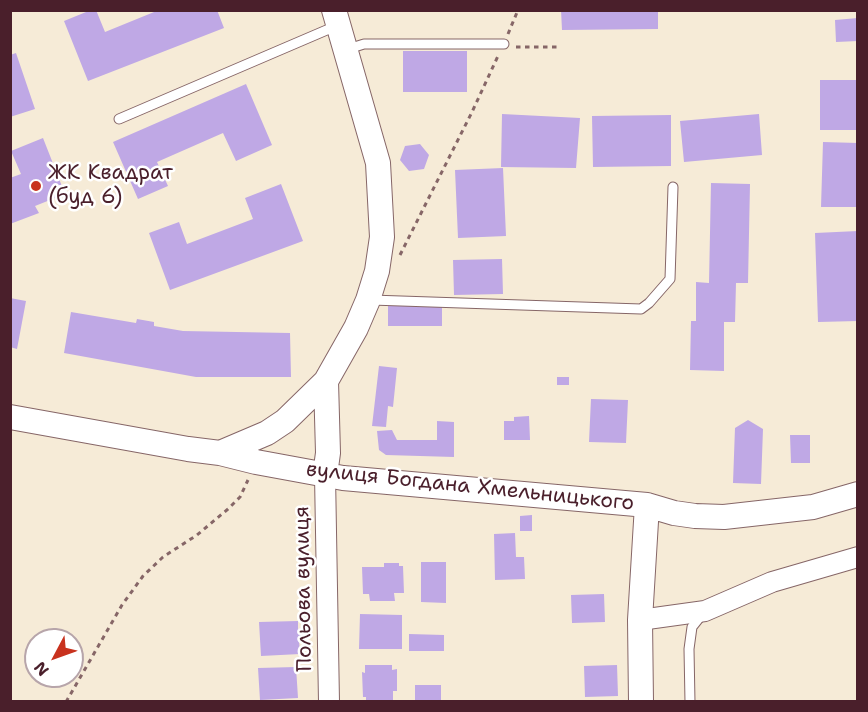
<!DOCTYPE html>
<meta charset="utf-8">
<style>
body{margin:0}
#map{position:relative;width:868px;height:712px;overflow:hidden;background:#f6ebd7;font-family:"Shantell Sans",sans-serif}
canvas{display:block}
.frame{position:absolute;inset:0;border:12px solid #4a1f2b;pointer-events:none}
.north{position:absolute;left:24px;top:628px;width:60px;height:60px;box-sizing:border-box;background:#fff;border:2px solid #b7a5aa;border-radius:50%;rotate:229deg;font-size:16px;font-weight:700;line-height:24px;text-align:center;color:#4a1f2b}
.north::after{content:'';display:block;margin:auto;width:21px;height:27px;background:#c8321e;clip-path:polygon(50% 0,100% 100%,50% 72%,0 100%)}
</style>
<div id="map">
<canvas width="868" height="712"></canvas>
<div class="frame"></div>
<div class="north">N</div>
</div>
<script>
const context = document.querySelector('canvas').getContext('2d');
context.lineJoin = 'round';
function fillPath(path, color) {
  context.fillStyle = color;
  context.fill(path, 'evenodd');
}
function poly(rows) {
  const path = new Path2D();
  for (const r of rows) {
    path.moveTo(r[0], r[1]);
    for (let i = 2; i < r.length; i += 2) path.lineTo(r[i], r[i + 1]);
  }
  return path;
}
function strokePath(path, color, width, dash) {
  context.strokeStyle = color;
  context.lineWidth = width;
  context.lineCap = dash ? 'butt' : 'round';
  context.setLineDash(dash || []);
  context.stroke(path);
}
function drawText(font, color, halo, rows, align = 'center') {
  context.font = font + ' "Shantell Sans",sans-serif';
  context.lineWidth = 5;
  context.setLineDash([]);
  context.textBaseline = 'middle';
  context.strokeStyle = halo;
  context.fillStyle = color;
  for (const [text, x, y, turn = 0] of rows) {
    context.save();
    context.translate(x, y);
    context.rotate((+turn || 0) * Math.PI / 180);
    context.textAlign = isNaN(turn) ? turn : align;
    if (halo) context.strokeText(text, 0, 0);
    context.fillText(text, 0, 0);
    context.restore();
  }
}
const building = poly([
 [91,10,96,10,105,32,159,10,217,10,224,28,88,81,64,21],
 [561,10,658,10,658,29,562,30],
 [858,18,858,41,836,42,835,20],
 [403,51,467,51,467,92,403,92],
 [16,53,35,109,10,117,10,55],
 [820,80,858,80,858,130,820,130],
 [246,84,272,145,236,161,223,133,157,162,168,186,138,199,113,142],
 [502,114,580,118,576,168,501,167],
 [759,114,762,155,684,162,680,121],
 [671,115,671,166,593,167,592,116],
 [43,138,65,194,35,206,39,213,10,224,10,178,21,174,11,151],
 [823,142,858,143,857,207,821,207],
 [420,144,429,155,424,169,409,171,400,160,405,146],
 [503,168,506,236,458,238,455,170],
 [711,183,750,184,748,283,736,283,735,322,724,322,724,371,690,370,691,321,696,321,696,282,709,283],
 [281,184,303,241,170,290,149,233,179,222,187,244,253,219,245,198],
 [858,231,858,321,818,322,815,233],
 [502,259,503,294,454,295,453,260],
 [10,298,26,301,17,349,10,347],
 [388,305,442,305,442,326,388,326],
 [71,312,136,323,137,319,154,322,154,326,183,331,290,333,291,377,196,377,64,353],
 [379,366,397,368,393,407,388,406,386,427,372,426],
 [557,377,569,377,569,385,557,385],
 [591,399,628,400,626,443,589,442],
 [529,416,530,440,504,440,504,421,514,421,514,417],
 [748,420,763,429,761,484,733,483,735,428],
 [437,421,454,422,454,457,386,455,379,450,377,431,392,430,397,440,437,440],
 [790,435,810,435,810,463,791,463],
 [532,515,532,531,520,531,520,516],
 [515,533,516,557,524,557,525,579,495,580,494,534],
 [421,562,446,562,446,603,421,602],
 [384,563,399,563,399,566,403,566,404,593,394,593,395,601,370,601,369,594,363,594,362,567,384,567],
 [604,594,605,622,572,623,571,595],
 [360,614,402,615,402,649,359,649],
 [298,621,298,629,305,628,305,639,299,640,300,654,261,656,259,622],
 [409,634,444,635,444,651,409,651],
 [365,665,392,665,392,670,397,669,397,691,393,691,393,701,366,702,366,697,363,697,362,672,365,673],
 [617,665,618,696,585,697,584,666],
 [296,667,298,698,260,700,258,668],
 [415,685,441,685,441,700,415,700]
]);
const path = poly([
 [508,34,518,10],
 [516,47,559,47],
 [400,255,472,112,498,56],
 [66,702,122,605,143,576,163,557,197,535,228,509,240,497,248,480]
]);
const service = poly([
 [348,49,364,44,504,44],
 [119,119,336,26],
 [371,300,641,309,649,303,670,279,673,187],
 [690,702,689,649,692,627,704,612]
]);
const minor = poly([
 [325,475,329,702],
 [640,620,705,611,772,582,858,557]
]);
const tertiary = poly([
 [10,417,188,449,220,453,256,462,343,478,647,505,674,513,695,516,724,517,813,507,858,494],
 [220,453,267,433,285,421,326,381,356,328,368,300,377,271,382,237,378,163,334,10],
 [325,475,328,453,326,381],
 [641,702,640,620,647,505]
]);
const markers = [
 [36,186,6,"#c8321e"]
];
const poiNames = [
 ["ЖК Квадрат",48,174],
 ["(буд 6)",48,198]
];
const streetNames = [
 ["вулиця Богдана Хмельницького",470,487,6],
 ["Польова вулиця",304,589,-91]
];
fillPath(building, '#bfa8e5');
strokePath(service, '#866667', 11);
strokePath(minor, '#866667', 22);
strokePath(tertiary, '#866667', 26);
strokePath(path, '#866667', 3, [4.5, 4.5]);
strokePath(service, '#fff', 9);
strokePath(minor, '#fff', 20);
strokePath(tertiary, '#fff', 24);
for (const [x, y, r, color] of markers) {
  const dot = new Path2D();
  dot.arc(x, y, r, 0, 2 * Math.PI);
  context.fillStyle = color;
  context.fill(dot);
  strokePath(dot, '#fff', 2);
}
drawText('21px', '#4a1f2b', '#fff', poiNames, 'left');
drawText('21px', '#4a1f2b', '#fff', streetNames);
</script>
